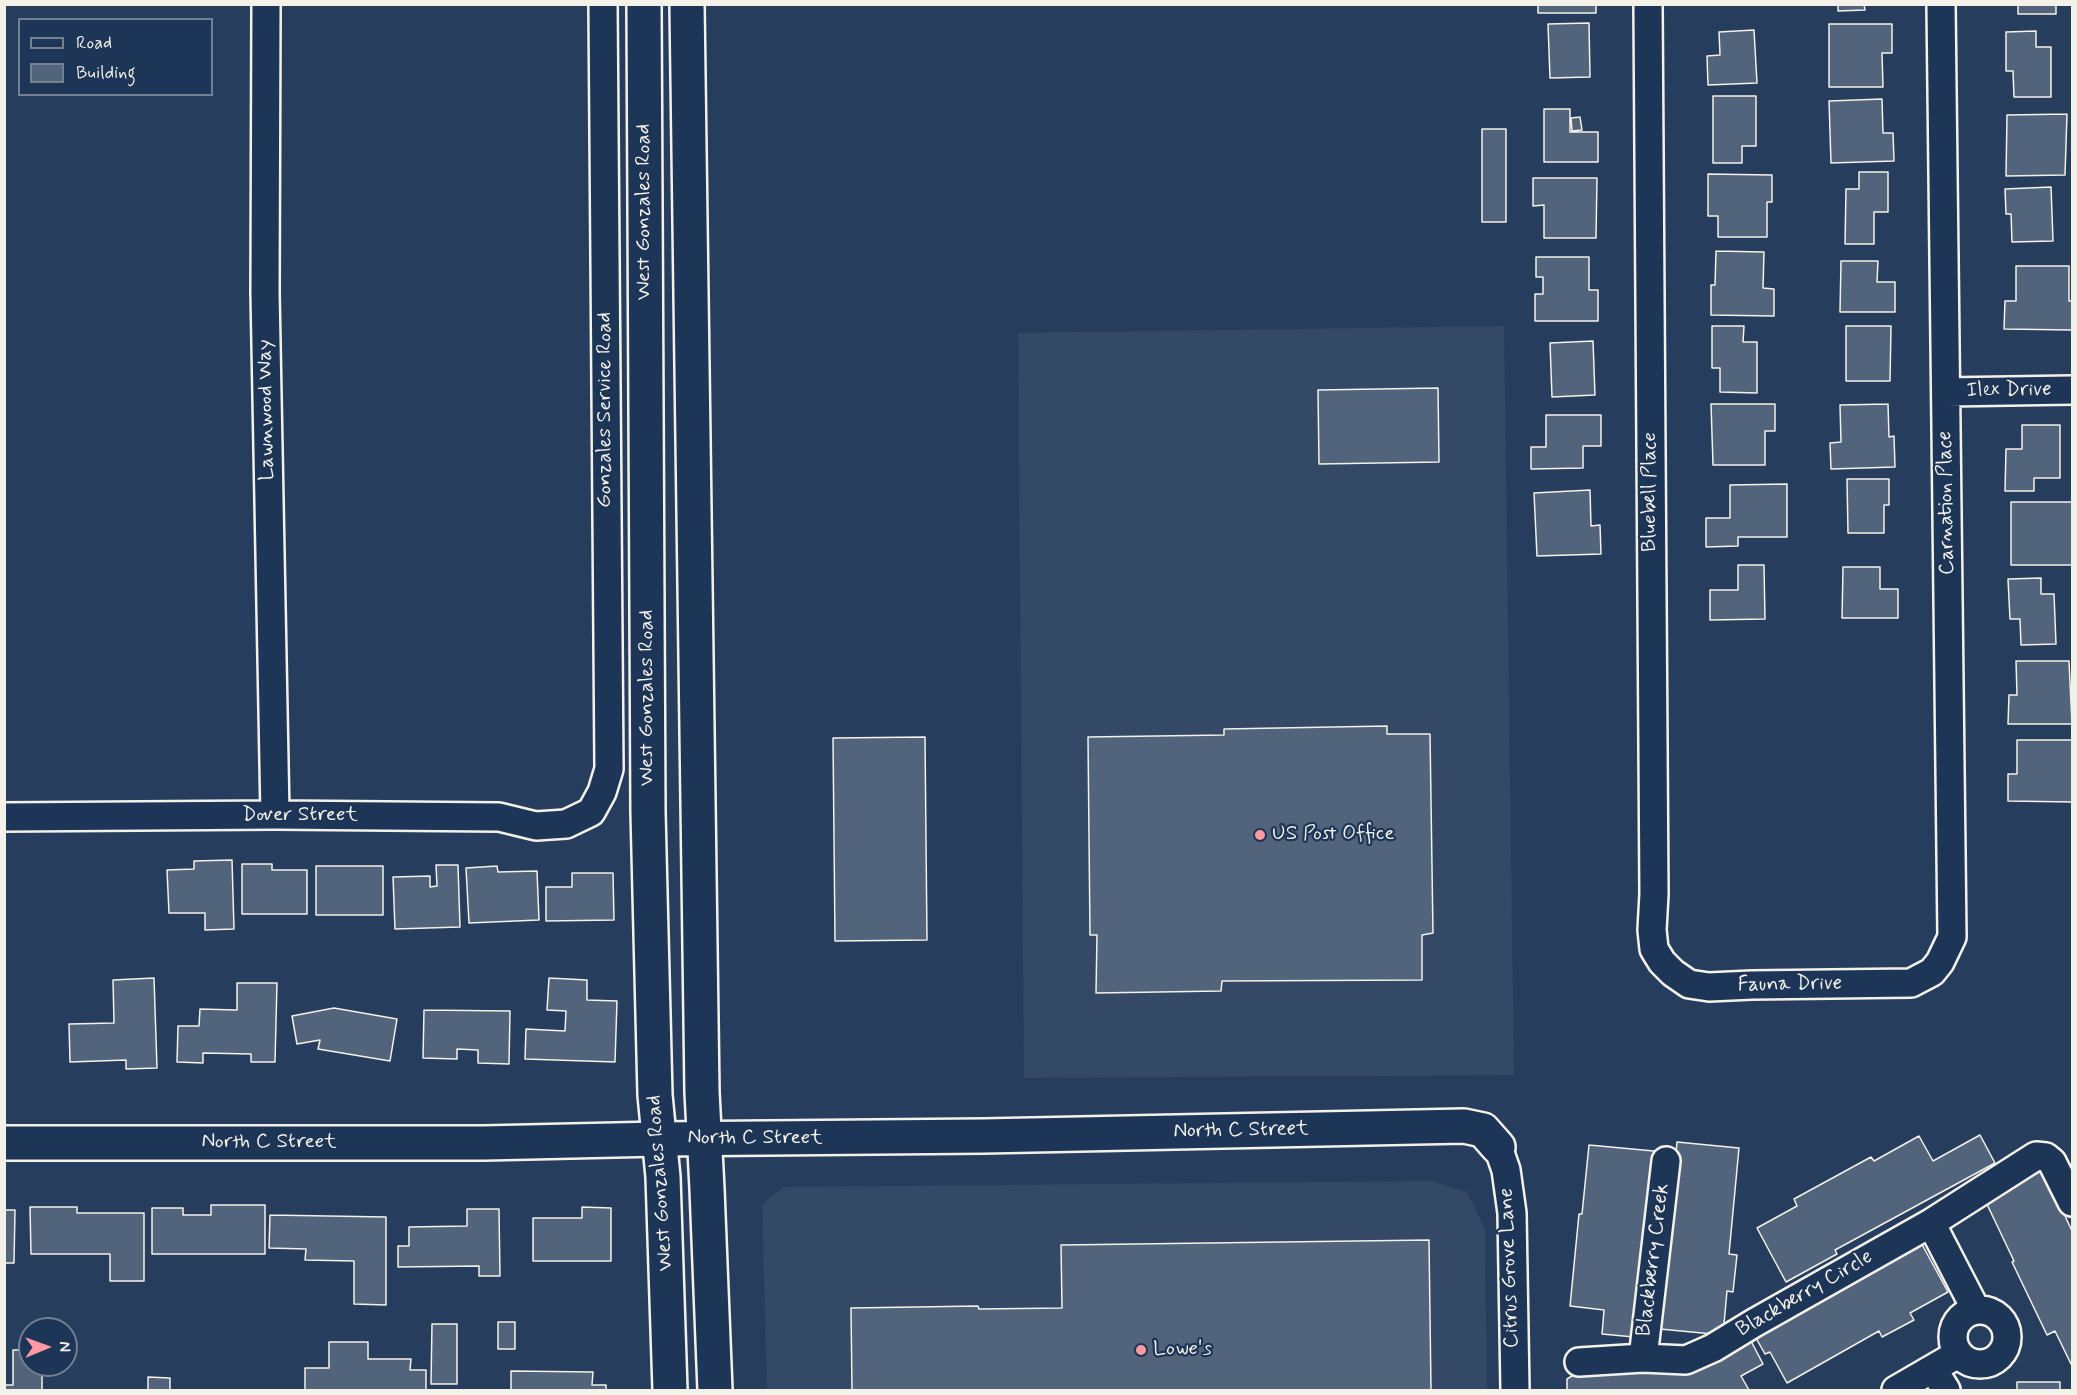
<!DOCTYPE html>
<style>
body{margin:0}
#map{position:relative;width:2077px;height:1395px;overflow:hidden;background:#263d5d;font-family:Mynerve,sans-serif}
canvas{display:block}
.frame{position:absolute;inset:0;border:6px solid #f4f1e8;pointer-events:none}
.legend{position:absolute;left:18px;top:18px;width:195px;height:78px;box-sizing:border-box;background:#1d3557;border:2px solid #738091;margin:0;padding:8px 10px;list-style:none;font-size:18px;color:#f4f1e8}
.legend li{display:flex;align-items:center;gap:12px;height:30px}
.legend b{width:30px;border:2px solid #738091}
.north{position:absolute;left:18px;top:1317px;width:60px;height:60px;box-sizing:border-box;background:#1d3557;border:2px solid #738091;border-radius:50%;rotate:89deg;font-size:16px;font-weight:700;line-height:24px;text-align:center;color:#f4f1e8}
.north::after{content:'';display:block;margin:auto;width:21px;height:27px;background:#ff9aa2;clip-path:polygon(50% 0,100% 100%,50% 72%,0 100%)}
</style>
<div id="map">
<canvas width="2077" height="1395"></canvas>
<div class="frame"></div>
<ul class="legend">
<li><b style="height:8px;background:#1d3557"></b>Road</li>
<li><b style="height:16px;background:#52647b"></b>Building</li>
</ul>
<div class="north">N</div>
</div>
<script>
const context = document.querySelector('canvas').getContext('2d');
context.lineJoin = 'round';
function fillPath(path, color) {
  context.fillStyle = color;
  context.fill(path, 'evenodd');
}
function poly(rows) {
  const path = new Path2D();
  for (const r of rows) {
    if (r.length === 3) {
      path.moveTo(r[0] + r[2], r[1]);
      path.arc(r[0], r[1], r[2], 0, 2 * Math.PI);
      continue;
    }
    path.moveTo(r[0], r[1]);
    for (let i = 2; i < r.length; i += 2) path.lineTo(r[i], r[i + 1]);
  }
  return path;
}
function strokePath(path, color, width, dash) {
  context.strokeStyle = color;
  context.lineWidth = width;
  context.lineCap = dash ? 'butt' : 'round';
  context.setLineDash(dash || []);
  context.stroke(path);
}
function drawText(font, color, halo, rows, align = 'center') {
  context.font = font + ' Mynerve,sans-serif';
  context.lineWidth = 4.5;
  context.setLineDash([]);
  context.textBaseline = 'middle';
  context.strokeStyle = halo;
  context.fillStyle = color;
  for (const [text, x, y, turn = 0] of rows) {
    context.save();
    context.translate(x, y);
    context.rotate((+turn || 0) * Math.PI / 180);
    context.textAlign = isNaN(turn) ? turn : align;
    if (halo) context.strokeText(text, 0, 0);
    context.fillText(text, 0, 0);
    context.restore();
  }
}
const built = poly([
 [1504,326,1514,1075,1024,1078,1018,333],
 [1432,1181,1467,1192,1485,1229,1487,1390,767,1390,762,1205,783,1187]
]);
const building = poly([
 [1538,4,1596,4,1596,13,1538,13,1538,4],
 [1838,4,1864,4,1865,10,1838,11,1838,4],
 [2018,4,2056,4,2056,14,2018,14,2018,4],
 [1589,23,1590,77,1550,78,1548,24,1589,23],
 [1829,24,1892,24,1892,53,1882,53,1883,87,1829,87,1829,24],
 [1754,30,1757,83,1708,85,1707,56,1720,55,1719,32,1754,30],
 [2036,31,2036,47,2051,47,2051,97,2014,97,2013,71,2006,71,2006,32,2036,31],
 [1713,96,1756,96,1756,146,1742,146,1742,163,1713,163,1713,96],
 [1882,99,1883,133,1893,133,1894,161,1831,163,1829,101,1882,99],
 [1544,109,1570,109,1570,132,1598,132,1598,162,1544,162,1544,109],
 [2067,114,2065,175,2006,176,2007,115,2067,114],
 [1580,117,1582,130,1572,131,1571,118,1580,117],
 [1482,129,1506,129,1506,222,1482,222,1482,129],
 [1859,172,1888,172,1888,212,1874,212,1874,244,1845,244,1846,189,1859,189,1859,172],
 [1708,174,1772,175,1772,202,1767,202,1767,237,1718,237,1718,216,1708,216,1708,174],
 [1533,178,1597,178,1596,238,1544,238,1544,205,1533,206,1533,178],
 [2051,187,2053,241,2012,242,2011,214,2006,214,2005,189,2051,187],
 [1716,251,1764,252,1763,288,1774,289,1774,316,1711,315,1711,285,1715,285,1716,251],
 [1536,257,1589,257,1589,290,1598,290,1598,321,1535,321,1535,294,1543,294,1543,277,1536,277,1536,257],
 [1841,261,1878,261,1877,282,1895,282,1895,312,1840,312,1841,261],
 [2016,266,2069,266,2069,301,2072,301,2072,330,2004,329,2005,301,2016,301,2016,266],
 [1712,326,1744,326,1743,342,1757,342,1757,393,1720,392,1720,368,1712,368,1712,326],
 [1846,326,1891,326,1890,381,1846,381,1846,326],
 [1593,341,1595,395,1552,397,1550,343,1593,341],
 [1438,388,1439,462,1319,464,1318,390,1438,388],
 [1711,404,1775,404,1775,431,1765,431,1765,465,1713,465,1711,404],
 [1888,404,1889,437,1894,436,1895,467,1831,469,1830,443,1841,442,1840,405,1888,404],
 [1546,415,1601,415,1601,446,1583,446,1583,468,1531,469,1531,447,1546,447,1546,415],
 [2022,425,2060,425,2060,478,2034,478,2034,491,2005,491,2006,449,2022,449,2022,425],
 [1847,479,1889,479,1889,505,1884,505,1884,533,1848,533,1847,479],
 [1787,484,1787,537,1738,537,1738,546,1706,547,1706,518,1730,518,1730,485,1787,484],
 [1590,490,1591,526,1600,525,1601,554,1537,556,1534,493,1590,490],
 [2011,502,2072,502,2072,565,2011,565,2011,502],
 [1738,565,1764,565,1765,619,1710,620,1710,590,1738,590,1738,565],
 [1843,567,1880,567,1880,589,1898,589,1898,618,1842,618,1843,567],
 [2041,578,2041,594,2054,594,2056,644,2021,645,2020,619,2010,619,2008,579,2041,578],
 [2016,661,2069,661,2072,724,2008,724,2009,695,2017,695,2016,661],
 [1387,726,1387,734,1430,734,1433,933,1422,935,1422,980,1222,981,1221,991,1096,993,1097,935,1090,935,1088,737,1224,735,1224,729,1387,726],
 [925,737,927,940,835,941,833,738,925,737],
 [2017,740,2072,740,2072,802,2008,801,2008,774,2017,774,2017,740],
 [232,860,234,929,205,930,205,913,169,913,167,870,194,869,194,861,232,860],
 [242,864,272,864,272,870,307,870,307,914,242,914,242,864],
 [436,865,458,865,460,927,395,929,393,877,430,876,430,887,437,886,436,865],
 [316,866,383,866,383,915,316,915,316,866],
 [497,866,498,872,537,871,539,920,469,923,466,868,497,866],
 [572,873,613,873,614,920,546,921,546,887,572,887,572,873],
 [154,978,157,1068,126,1069,126,1060,70,1062,69,1024,114,1023,113,980,154,978],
 [549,978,587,980,587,1000,617,1001,615,1062,525,1059,526,1029,565,1031,566,1011,547,1010,549,978],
 [237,983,277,983,275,1062,251,1062,251,1054,203,1053,203,1063,177,1062,178,1026,199,1026,200,1009,237,1010,237,983],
 [334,1008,397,1019,390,1061,318,1049,320,1040,297,1044,292,1016,334,1008],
 [424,1010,510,1011,509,1064,478,1063,478,1050,457,1049,457,1059,423,1058,424,1010],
 [1980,1135,1995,1163,1835,1250,1837,1254,1786,1282,1757,1228,1797,1206,1794,1199,1871,1157,1874,1161,1919,1136,1933,1161,1980,1135],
 [1677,1142,1739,1148,1729,1254,1737,1255,1733,1292,1727,1291,1723,1335,1660,1329,1677,1142],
 [1589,1145,1654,1151,1634,1337,1602,1334,1604,1310,1570,1306,1579,1214,1582,1214,1589,1145],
 [2044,1170,2072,1231,2072,1363,2071,1364,2055,1331,2047,1335,2012,1262,2014,1261,1984,1198,2044,1170],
 [211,1205,265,1205,265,1254,152,1254,152,1208,183,1208,183,1215,211,1215,211,1205],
 [30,1207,77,1207,77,1213,144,1213,144,1281,110,1281,110,1254,31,1254,30,1207],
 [582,1207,611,1208,611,1261,533,1261,533,1218,582,1218,582,1207],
 [467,1209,499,1209,500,1276,479,1276,479,1266,398,1267,398,1246,409,1246,409,1227,467,1226,467,1209],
 [4,1210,15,1210,14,1263,4,1263,4,1210],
 [270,1215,386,1217,386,1305,354,1304,354,1261,305,1260,306,1249,269,1248,270,1215],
 [1919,1239,1948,1292,1910,1313,1914,1320,1882,1337,1879,1331,1787,1383,1770,1352,1765,1354,1752,1331,1919,1239],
 [1429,1240,1431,1390,852,1390,851,1308,978,1306,979,1309,1062,1308,1061,1245,1429,1240],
 [498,1322,515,1322,515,1349,498,1349,498,1322],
 [432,1324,457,1324,457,1384,431,1384,432,1324],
 [1750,1339,1763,1364,1741,1376,1749,1390,1567,1390,1567,1379,1575,1374,1696,1369,1750,1339],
 [329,1342,368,1342,368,1359,411,1359,410,1370,426,1370,426,1390,305,1390,305,1368,329,1368,329,1342],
 [13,1350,30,1350,30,1365,42,1365,42,1390,4,1390,4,1385,13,1385,13,1350],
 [511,1371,593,1372,592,1385,606,1385,606,1390,511,1390,511,1371],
 [148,1377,170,1378,170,1390,148,1390,148,1377],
 [2017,1382,2060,1382,2060,1390,2017,1390,2017,1382]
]);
const minor = poly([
 [266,4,265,292,275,815],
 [1648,4,1654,894,1652,930,1654,949,1662,962,1673,973,1689,984,1709,987,1752,985,1911,983,1932,972,1940,962,1952,937,1941,4],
 [1946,392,2072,390],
 [4,817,275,815,499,817,536,826,566,824,591,812,602,792,609,769,603,4],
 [1498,1147,1506,1170,1512,1213,1515,1390],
 [1931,1223,1976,1310],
 [1980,1337,27],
 [1643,1358,1666,1161],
 [1579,1362,1643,1358,1686,1360,1713,1348,1754,1323,1931,1223,2036,1156,2046,1157,2052,1162,2072,1202],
 [1933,1369,1946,1390],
 [1896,1390,1958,1354]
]);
const tertiary = poly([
 [4,1143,484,1143,659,1139,984,1136,1464,1126,1483,1130,1498,1147]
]);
const secondary = poly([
 [644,4,648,812,655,1095,663,1177,670,1390],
 [687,4,702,1092,707,1189,715,1390]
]);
const markers = [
 [1260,835,6,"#ff9aa2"],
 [1141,1350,6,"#ff9aa2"]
];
const streetNames = [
 ["West Gonzales Road",645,212,-90],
 ["Ilex Drive",2009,391,-1],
 ["Lawnwood Way",267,410,-91],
 ["Gonzales Service Road",606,410,-90],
 ["Bluebell Place",1651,492,-90],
 ["Carnation Place",1947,503,-91],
 ["West Gonzales Road",648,698,-90],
 ["Dover Street",300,816],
 ["Fauna Drive",1790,985,-1],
 ["North C Street",1241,1131,-1],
 ["North C Street",755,1139],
 ["North C Street",269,1143],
 ["West Gonzales Road",661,1183,-94],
 ["Blackberry Creek",1654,1260,-83],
 ["Citrus Grove Lane",1510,1268,-92],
 ["Blackberry Circle",1805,1294,-30]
];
const poiNames = [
 ["US Post Office",1272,835],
 ["Lowe's",1153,1350]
];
fillPath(built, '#334966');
fillPath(building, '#52647b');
strokePath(building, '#f4f1e8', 1.5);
strokePath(minor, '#f4f1e8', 32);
strokePath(tertiary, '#f4f1e8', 38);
strokePath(secondary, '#f4f1e8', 38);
strokePath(minor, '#1d3557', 27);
strokePath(tertiary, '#1d3557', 33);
strokePath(secondary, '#1d3557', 33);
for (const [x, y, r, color] of markers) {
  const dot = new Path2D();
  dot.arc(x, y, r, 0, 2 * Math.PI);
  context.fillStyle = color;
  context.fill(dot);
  strokePath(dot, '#1d3557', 2);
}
drawText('21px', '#f4f1e8', '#1d3557', streetNames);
drawText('21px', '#f4f1e8', '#1d3557', poiNames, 'left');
</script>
